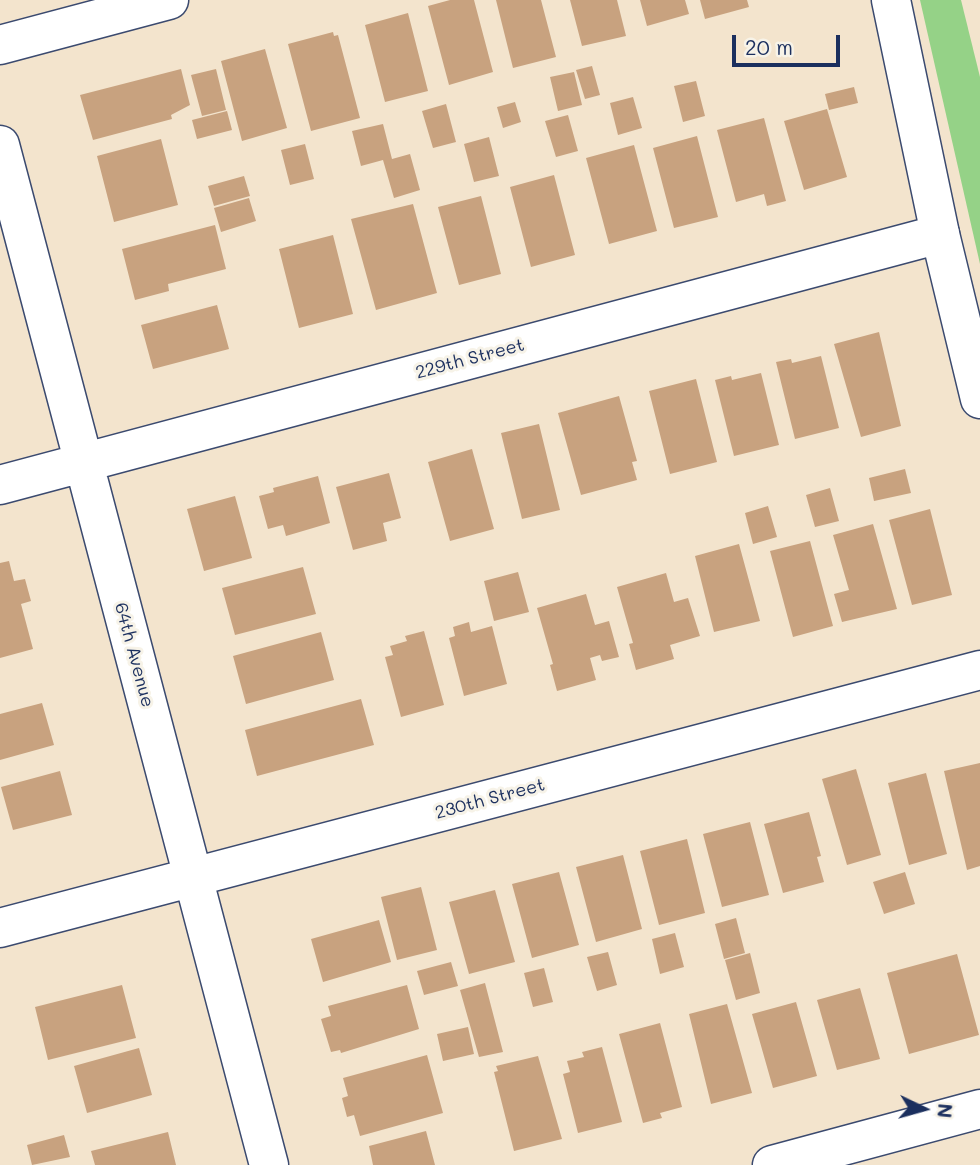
<!DOCTYPE html>
<style>
body{margin:0}
#map{position:relative;width:980px;height:1165px;overflow:hidden;background:#f3e4cd;font-family:Mali,sans-serif}
canvas{display:block}
.north{position:absolute;left:889px;top:1074px;width:70px;height:70px;-webkit-text-stroke:5px #f7f3e8;paint-order:stroke;rotate:95deg;font-size:19px;font-weight:700;line-height:28px;text-align:center;color:#1b2f5e}
.north::after{content:'';display:block;margin:auto;width:24px;height:32px;background:#1b2f5e;clip-path:polygon(50% 0,100% 100%,50% 72%,0 100%)}
.scale{position:absolute;left:732px;top:35px;width:108px;height:32px;box-sizing:border-box;border:4px solid #1b2f5e;border-top:0;padding-left:9px;font-size:21px;line-height:24px;white-space:nowrap;color:#1b2f5e;-webkit-text-stroke:5px #f7f3e8;paint-order:stroke}
</style>
<div id="map">
<canvas width="980" height="1165"></canvas>
<div class="north">N</div>
<div class="scale">20 m</div>
</div>
<script>
const context = document.querySelector('canvas').getContext('2d');
context.lineJoin = 'round';
function fillPath(path, color) {
  context.fillStyle = color;
  context.fill(path, 'evenodd');
}
function poly(rows) {
  const path = new Path2D();
  for (const r of rows) {
    path.moveTo(r[0], r[1]);
    for (let i = 2; i < r.length; i += 2) path.lineTo(r[i], r[i + 1]);
  }
  return path;
}
function strokePath(path, color, width, dash) {
  context.strokeStyle = color;
  context.lineWidth = width;
  context.lineCap = dash ? 'butt' : 'round';
  context.setLineDash(dash || []);
  context.stroke(path);
}
function drawText(font, color, halo, rows, align = 'center') {
  context.font = font + ' Mali,sans-serif';
  context.lineWidth = 6;
  context.setLineDash([]);
  context.textBaseline = 'middle';
  context.strokeStyle = halo;
  context.fillStyle = color;
  for (const [text, x, y, turn = 0] of rows) {
    context.save();
    context.translate(x, y);
    context.rotate((+turn || 0) * Math.PI / 180);
    context.textAlign = isNaN(turn) ? turn : align;
    if (halo) context.strokeText(text, 0, 0);
    context.fillText(text, 0, 0);
    context.restore();
  }
}
const green = poly([
 [920,0,961,0,980,77,980,264]
]);
const building = poly([
 [450,0,474,0,493,72,449,85,428,6],
 [496,0,541,0,556,57,513,68],
 [570,0,617,0,626,36,582,46],
 [640,0,685,0,689,14,647,26],
 [700,0,747,0,749,7,705,19],
 [408,13,428,91,385,102,365,25],
 [333,32,334,36,338,35,360,118,311,131,288,44],
 [265,49,287,128,242,141,221,61],
 [592,66,600,95,585,99,576,70],
 [181,69,190,105,171,115,172,119,93,140,80,95],
 [216,69,226,110,202,116,191,75],
 [574,72,582,105,558,111,550,77],
 [696,81,705,116,683,122,674,86],
 [854,87,858,103,829,110,825,94],
 [633,97,642,128,618,135,610,103],
 [515,102,521,122,503,128,497,107],
 [446,104,456,142,433,148,422,111],
 [827,109,847,177,804,190,784,121],
 [227,111,232,130,197,139,192,120],
 [568,115,578,151,556,157,545,121],
 [764,118,786,201,767,206,764,194,736,202,717,130],
 [383,124,392,159,410,154,420,190,394,198,383,160,361,166,352,131],
 [697,136,718,217,674,228,653,148],
 [489,137,499,176,474,182,464,144],
 [161,139,178,205,114,222,97,156],
 [305,144,314,179,290,185,281,150],
 [634,145,657,231,609,244,586,158],
 [554,175,575,255,531,267,510,187],
 [244,176,250,196,214,206,208,186],
 [481,196,501,274,459,285,438,207],
 [249,198,256,221,221,232,214,208],
 [413,204,437,293,376,310,351,219],
 [215,225,226,269,168,284,169,291,135,300,122,249],
 [333,235,353,314,299,328,279,249],
 [217,305,229,349,153,369,141,325],
 [879,332,901,426,861,437,834,344],
 [821,356,839,428,795,439,776,362,791,359,792,363],
 [761,373,779,445,734,456,715,380,731,376,732,380],
 [696,379,717,462,670,474,649,391],
 [619,396,637,461,632,462,637,480,581,495,558,413],
 [539,424,560,510,522,519,501,433],
 [472,449,494,529,450,541,428,462],
 [905,469,911,493,874,501,869,478],
 [389,473,401,518,383,523,387,541,353,550,336,487],
 [318,476,330,523,286,536,283,525,268,529,259,496,274,492,273,488],
 [830,488,839,521,815,527,806,495],
 [235,496,252,558,204,571,187,509],
 [768,506,777,537,753,544,745,513],
 [930,509,952,595,912,605,889,520],
 [873,524,897,609,842,622,834,594,849,590,833,535],
 [810,541,833,626,793,637,770,551],
 [739,544,760,621,714,632,695,556],
 [9,561,14,581,25,579,31,601,21,604,33,649,0,658,0,563],
 [303,567,316,614,235,635,222,588],
 [518,572,529,612,494,621,484,581],
 [666,573,674,602,688,598,700,636,670,645,674,659,636,670,629,644,633,643,617,587],
 [586,594,595,625,609,621,619,657,602,661,600,655,590,658,596,680,557,691,550,665,553,664,537,608],
 [469,622,471,632,492,626,507,684,464,696,449,638,455,636,453,627],
 [424,631,444,705,401,717,385,657,393,655,390,646,407,641,405,636],
 [321,632,334,680,246,704,233,656],
 [361,699,374,745,257,776,245,730],
 [42,703,54,745,0,760,0,714],
 [980,763,980,866,967,870,944,771],
 [856,769,881,855,847,865,822,779],
 [60,771,72,815,13,830,1,787],
 [926,773,947,854,909,865,888,783],
 [809,812,821,856,817,857,824,882,783,893,764,824],
 [750,822,769,895,722,907,703,834],
 [687,839,705,913,659,925,640,851],
 [623,855,642,929,596,942,576,867],
 [559,872,579,945,532,958,512,884],
 [905,872,915,904,884,914,873,882],
 [421,887,437,950,397,960,381,897],
 [495,890,515,962,469,974,449,902],
 [736,918,745,953,724,959,715,924],
 [379,920,391,962,323,982,311,939],
 [675,933,684,967,660,974,652,939],
 [608,952,617,985,597,991,587,957],
 [750,953,760,993,736,1000,725,960],
 [957,954,979,1035,909,1054,887,973],
 [451,962,458,986,424,995,417,971],
 [544,968,553,1002,533,1007,524,973],
 [485,983,503,1052,479,1057,460,990],
 [122,985,136,1038,48,1060,35,1007],
 [407,985,419,1029,341,1053,340,1050,331,1052,321,1019,331,1016,328,1006],
 [860,988,880,1059,837,1070,817,1000],
 [796,1002,817,1076,773,1088,752,1014],
 [727,1004,752,1093,711,1104,689,1014],
 [660,1023,682,1107,660,1113,662,1118,643,1123,619,1034],
 [468,1027,474,1054,443,1061,437,1034],
 [602,1047,622,1122,578,1133,563,1074,570,1072,567,1061,584,1057,582,1052],
 [139,1048,152,1095,87,1113,74,1066],
 [427,1055,443,1113,360,1136,354,1115,347,1117,342,1098,348,1096,343,1078],
 [538,1056,562,1139,514,1151,494,1072,498,1071,496,1066],
 [426,1131,435,1165,373,1165,369,1146],
 [168,1132,176,1165,95,1165,91,1151],
 [64,1135,70,1157,32,1165,27,1145]
]);
const street = poly([
 [0,45,169,0],
 [0,145,269,1165],
 [0,485,940,234],
 [0,928,980,670],
 [772,1165,980,1109]
]);
const secondary = poly([
 [891,0,940,234,980,399]
]);
const streetNames = [
 ["229th Street",470,359,-15],
 ["64th Avenue",134,655,75],
 ["230th Street",490,799,-15]
];
fillPath(green, '#95d287');
fillPath(building, '#c8a27f');
strokePath(street, '#3b4a6f', 41);
strokePath(secondary, '#3b4a6f', 41);
strokePath(street, '#fff', 38);
strokePath(secondary, '#fff', 38);
drawText('18px', '#1b2f5e', '#f7f3e8', streetNames);
</script>
